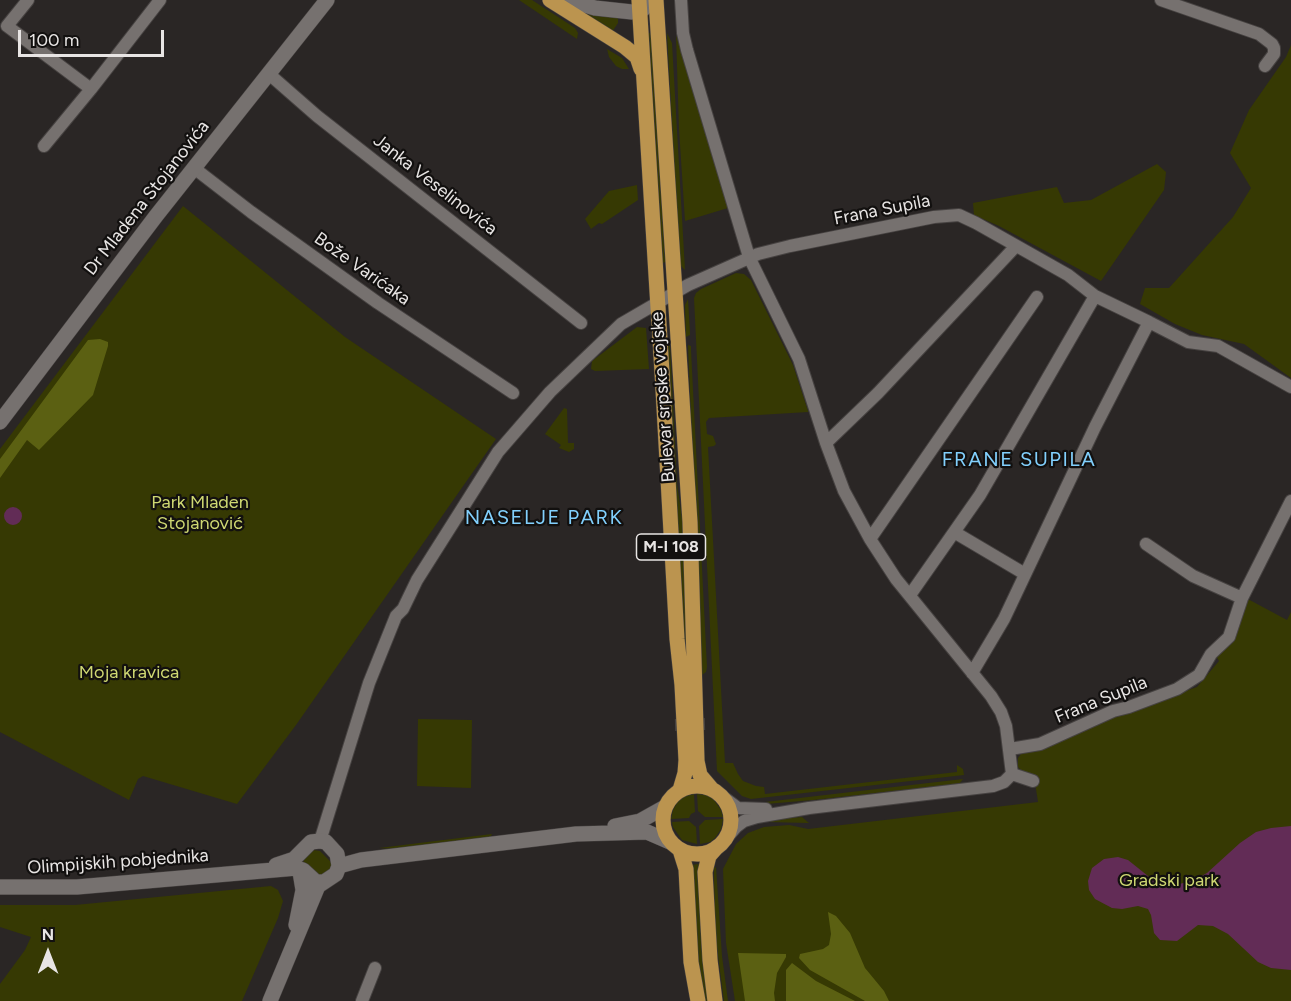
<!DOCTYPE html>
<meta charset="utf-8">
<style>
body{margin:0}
#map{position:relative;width:1291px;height:1001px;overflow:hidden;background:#2a2625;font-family:Figtree,sans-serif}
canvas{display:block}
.north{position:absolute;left:18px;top:923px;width:60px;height:60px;-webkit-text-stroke:4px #12100f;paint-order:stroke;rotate:0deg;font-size:16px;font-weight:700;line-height:24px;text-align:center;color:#e8e5e4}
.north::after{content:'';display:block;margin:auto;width:21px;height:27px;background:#e8e5e4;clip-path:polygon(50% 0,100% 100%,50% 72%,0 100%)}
.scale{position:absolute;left:18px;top:30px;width:146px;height:27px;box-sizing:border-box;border:3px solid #e8e5e4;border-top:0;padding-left:8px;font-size:18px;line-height:21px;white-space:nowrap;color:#e8e5e4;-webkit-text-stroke:4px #12100f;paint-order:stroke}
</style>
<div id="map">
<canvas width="1291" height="1001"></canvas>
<div class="north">N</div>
<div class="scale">100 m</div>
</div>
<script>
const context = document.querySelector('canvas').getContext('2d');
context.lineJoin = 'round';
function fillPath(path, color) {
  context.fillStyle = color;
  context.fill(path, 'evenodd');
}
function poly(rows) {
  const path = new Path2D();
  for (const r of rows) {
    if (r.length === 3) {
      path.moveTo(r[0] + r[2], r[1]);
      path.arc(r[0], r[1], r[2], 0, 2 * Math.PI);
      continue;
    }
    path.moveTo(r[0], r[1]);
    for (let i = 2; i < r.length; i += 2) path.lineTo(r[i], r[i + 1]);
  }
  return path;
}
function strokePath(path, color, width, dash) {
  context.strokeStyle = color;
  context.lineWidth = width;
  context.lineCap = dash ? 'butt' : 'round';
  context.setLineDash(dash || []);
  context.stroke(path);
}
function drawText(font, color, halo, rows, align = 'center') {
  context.font = font + ' Figtree,sans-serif';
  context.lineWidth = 4.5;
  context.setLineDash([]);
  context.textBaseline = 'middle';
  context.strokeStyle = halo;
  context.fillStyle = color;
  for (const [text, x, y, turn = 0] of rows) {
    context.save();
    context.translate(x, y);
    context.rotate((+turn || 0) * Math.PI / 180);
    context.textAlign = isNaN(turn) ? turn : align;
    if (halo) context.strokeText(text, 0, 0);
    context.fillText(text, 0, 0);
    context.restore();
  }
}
const green = poly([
 [519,0,532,0,575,28,578,33,577,39],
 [570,4,618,14,618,23,612,32],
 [649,33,651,33,665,262,663,263],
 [667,33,672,43,685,270,680,265],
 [676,35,728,208,685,221,679,129],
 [1291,45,1291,378,1244,344,1202,335,1175,324,1140,304,1145,288,1169,288,1233,217,1251,188,1230,153,1249,110,1286,57],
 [607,49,622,58,629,69,622,69,616,66,609,57],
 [1157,164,1166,172,1164,190,1101,281,999,226,974,215,973,203,1057,187,1064,203,1091,200],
 [637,185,638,200,602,224,599,223,591,229,585,219,609,191],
 [183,206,345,337,496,439,296,725,237,804,143,776,138,779,129,800,0,732,0,449],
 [736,273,744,274,751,280,793,365,808,411,808,412,709,418,706,422,707,434,713,436,716,444,714,446,708,447,725,763,733,763,738,774,743,781,756,786,764,787,765,794,957,772,957,765,963,769,964,775,751,799,742,796,717,771,694,298,696,293,701,289],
 [688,299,690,333,690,335,686,337,685,305],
 [637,327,646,328,649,369,595,371,591,369,592,361],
 [688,345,691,346,691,350,707,667,706,672,702,675],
 [668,346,670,346,677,484,684,531,689,668,685,651],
 [564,408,567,409,568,443,574,443,574,449,569,452,559,448,561,445,545,434],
 [1246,598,1287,620,1291,612,1291,1001,735,1001,726,943,723,869,736,844,748,833,764,827,789,825,808,829,1038,802,1034,776,1023,772,1018,767,1018,758,1021,754,1126,712,1197,687,1219,661,1215,654],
 [418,719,472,720,471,788,417,786],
 [963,779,960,783,954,784,813,800,766,804,765,802],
 [694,794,695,812,691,814,689,818,671,819,673,810,678,801,685,796],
 [697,794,707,795,714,800,721,810,723,817,705,817,698,811],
 [802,817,809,823,766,822,766,820],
 [723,819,721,829,715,838,710,842,700,844,699,826,705,820],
 [689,821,696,827,697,844,682,840,673,827,672,822],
 [492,834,490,838,398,849,379,848],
 [313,850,320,851,330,861,334,862,330,873,317,876,303,864,304,859],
 [699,864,701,944,708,1001,702,1001,698,971,691,865],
 [716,867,722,956,728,1001,724,1001,716,940,714,880,714,868],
 [271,886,278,890,283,901,278,918,242,1001,0,1001,0,984,25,950,31,937,0,927,0,905,75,905]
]);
const forest = poly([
 [100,339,108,342,108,346,93,395,39,450,27,440,0,478,0,459,88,340],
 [828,912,836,916,850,933,865,968,884,991,889,1001,865,1001,810,970,799,958,800,954,823,949,829,945,831,934],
 [738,953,786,954,786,957,777,973,774,993,775,1001,745,1001],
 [792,963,816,981,855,1001,786,1001,786,970]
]);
const water = poly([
 [13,516,9],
 [1291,826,1291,970,1271,968,1258,962,1228,934,1213,926,1198,925,1177,941,1160,940,1154,933,1151,915,1148,909,1138,906,1122,909,1112,908,1095,899,1089,890,1088,881,1092,868,1104,859,1118,857,1128,860,1153,880,1165,885,1176,885,1194,880,1207,873,1240,843,1256,832,1271,828]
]);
const streetTunnel = poly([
 [675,725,707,724]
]);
const street = poly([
 [681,0,683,33,687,50,749,257,799,359,826,443,844,491,870,539,896,579,991,696,1001,712,1006,726,1012,774,1033,781],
 [1161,0,1259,34,1272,44,1274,48,1274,54,1265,66],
 [7,26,91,89,160,0],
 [7,26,28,0],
 [269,74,317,116,581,323],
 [44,146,91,89],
 [194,168,251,212,378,303,513,393],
 [1149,322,1188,342,1218,346,1291,387],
 [826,443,878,393,1016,246],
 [954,532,1025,574],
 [870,539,1037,297],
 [1146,544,1193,576,1242,598],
 [910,595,980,495,1095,296,1149,322,1095,427,1004,619,972,673],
 [1010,749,1040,744,1113,711,1129,707,1177,689,1199,675,1211,654,1229,637,1242,598,1291,501],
 [722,796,738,808,766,809],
 [320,841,369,683,396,616,403,609,417,580,498,452,550,392,621,324,688,285,758,254,790,246,934,217,959,215,976,223,1068,275,1095,296],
 [724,841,736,827,744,821,757,817,809,808,993,786,1004,782,1012,774],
 [362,1001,375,968]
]);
const secondary = poly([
 [567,0,595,8,632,12,640,12,653,0],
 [0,422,156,216,327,0],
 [615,826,640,821,665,807],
 [276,865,294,859,311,842,320,841,326,842,337,854,339,866,336,874,318,886],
 [339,866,361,860,576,834,647,832,670,842],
 [0,887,77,887,297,868,303,870,316,882,324,882],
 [296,925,303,890,300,872],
 [270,1001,318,886]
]);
const primary = poly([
 [550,0,625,47,637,57,641,69],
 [639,0,662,372,677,639,682,685,686,760,685,773,680,790],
 [656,0,690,522,697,761,700,775,711,788],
 [697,820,34],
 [680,850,686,869,691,962,698,1001],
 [715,1001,710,960,705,872,709,856,717,847]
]);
const shields = [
 [671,547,69]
];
const shieldNames = [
 ["M-I 108",671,547]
];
const streetNames = [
 ["Janka Veselinovića",435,185,38],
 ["Dr Mladena Stojanovića",147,198,-52],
 ["Frana Supila",882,210,-11],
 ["Bože Varićaka",362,269,35],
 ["Bulevar srpske vojske",663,397,-94],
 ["Frana Supila",1101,700,-22],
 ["Olimpijskih pobjednika",118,862,-4]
];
const parkNames = [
 ["Park Mladen",200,503],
 ["Stojanović",200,524],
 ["Moja kravica",129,673],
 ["Gradski park",1169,881]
];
const neighbourhoodNames = [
 ["FRANE SUPILA",1019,460],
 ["NASELJE PARK",544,518]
];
fillPath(green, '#363903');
fillPath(forest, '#5b6012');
fillPath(water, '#622c56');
strokePath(streetTunnel, '#464342', 12, [12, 6]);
strokePath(street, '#464241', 14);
strokePath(secondary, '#464241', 16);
strokePath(primary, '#464241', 16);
strokePath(street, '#76716f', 12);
strokePath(secondary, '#76716f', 15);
strokePath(primary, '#bb944f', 15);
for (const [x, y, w] of shields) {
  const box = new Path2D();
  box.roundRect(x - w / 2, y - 13, w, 26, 4.5);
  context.fillStyle = '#12100f';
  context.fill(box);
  strokePath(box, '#e8e5e4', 1.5);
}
drawText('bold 16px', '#e8e5e4', null, shieldNames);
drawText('18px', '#e8e5e4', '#12100f', streetNames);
drawText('18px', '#cfd872', '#12100f', parkNames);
context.letterSpacing = '1.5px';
drawText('20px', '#82d0fd', '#12100f', neighbourhoodNames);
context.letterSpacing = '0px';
</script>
